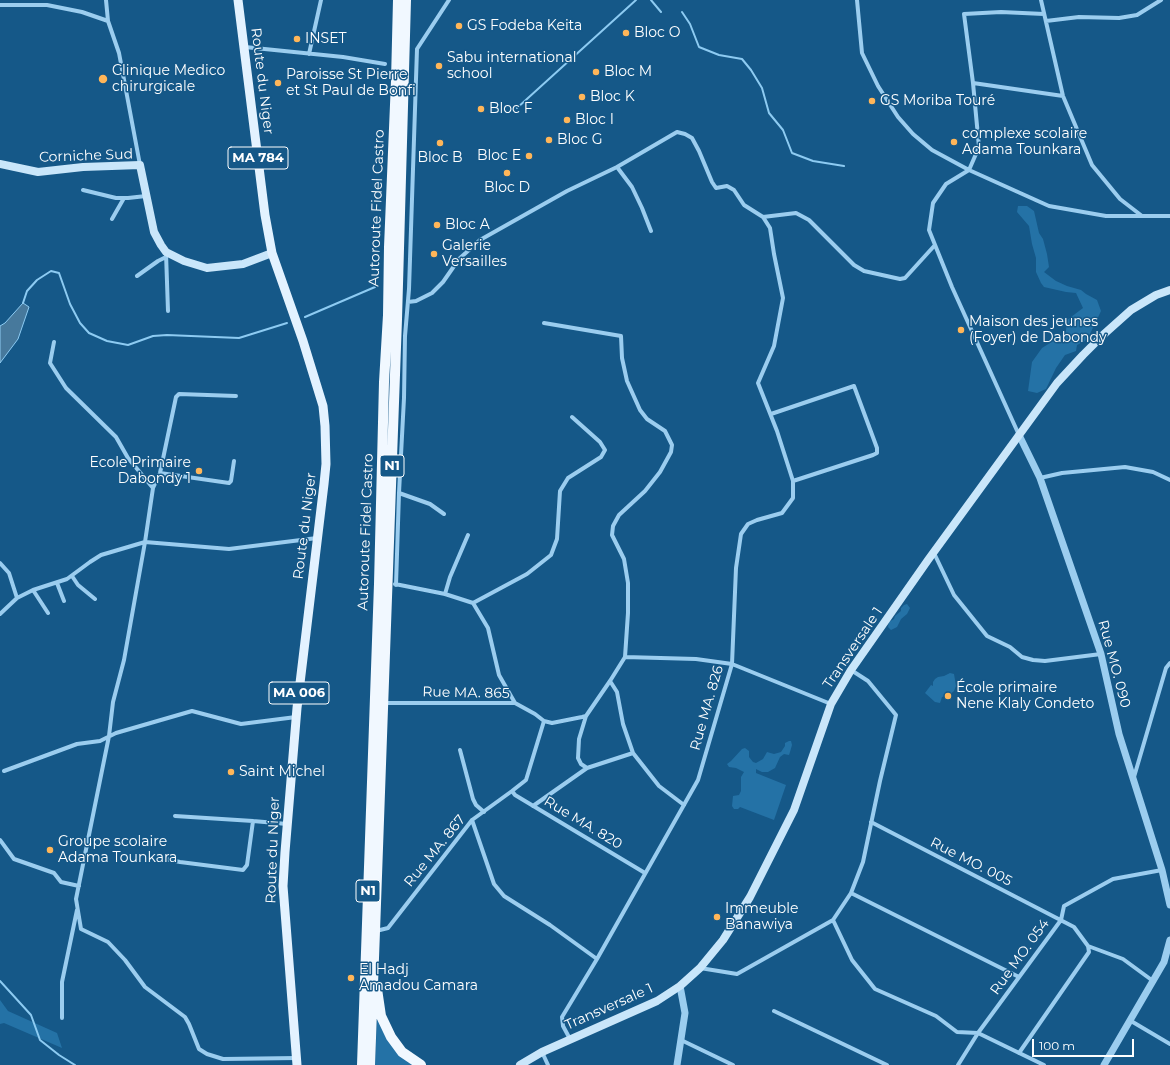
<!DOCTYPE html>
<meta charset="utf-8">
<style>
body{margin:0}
#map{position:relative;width:1170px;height:1065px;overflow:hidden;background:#155888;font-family:Montserrat,sans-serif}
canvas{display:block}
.scale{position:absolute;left:1032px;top:1039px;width:102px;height:18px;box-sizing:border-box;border:2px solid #fff;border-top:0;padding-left:5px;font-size:12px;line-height:14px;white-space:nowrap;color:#fff;-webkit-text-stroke:3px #155888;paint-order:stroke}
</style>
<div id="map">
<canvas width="1170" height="1065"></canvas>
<div class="scale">100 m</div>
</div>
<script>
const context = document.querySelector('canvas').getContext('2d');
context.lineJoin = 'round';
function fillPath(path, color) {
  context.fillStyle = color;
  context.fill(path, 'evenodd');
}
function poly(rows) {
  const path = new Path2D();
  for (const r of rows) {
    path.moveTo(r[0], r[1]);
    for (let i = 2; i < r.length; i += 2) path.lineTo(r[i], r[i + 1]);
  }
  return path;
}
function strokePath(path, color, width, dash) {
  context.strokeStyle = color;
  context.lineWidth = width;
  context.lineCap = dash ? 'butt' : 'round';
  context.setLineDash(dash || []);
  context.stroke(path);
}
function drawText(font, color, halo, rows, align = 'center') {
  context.font = font + ' Montserrat,sans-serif';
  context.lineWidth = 3;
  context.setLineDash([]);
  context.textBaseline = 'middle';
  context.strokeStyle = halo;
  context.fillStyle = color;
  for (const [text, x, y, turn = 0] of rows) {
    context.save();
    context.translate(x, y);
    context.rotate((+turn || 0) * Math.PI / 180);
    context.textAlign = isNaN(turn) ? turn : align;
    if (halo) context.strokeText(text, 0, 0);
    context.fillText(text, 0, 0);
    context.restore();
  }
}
const green = poly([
 [1018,206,1027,206,1034,211,1039,233,1043,239,1047,254,1049,267,1044,272,1056,281,1067,286,1081,290,1086,294,1097,300,1101,311,1089,336,1085,341,1077,345,1076,351,1065,355,1056,368,1046,389,1037,393,1028,391,1032,362,1042,348,1058,338,1066,331,1067,320,1083,308,1076,293,1066,292,1044,287,1041,283,1036,272,1036,258,1032,244,1029,226,1017,212],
 [907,604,910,608,907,614,901,619,897,627,891,630,888,627,889,622,894,619,895,616,901,611,901,608,904,605],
 [950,673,954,674,956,686,954,691,949,695,942,697,940,703,935,702,925,693,931,685,933,686,933,682,935,679,938,677,944,676],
 [789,741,791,741,792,745,790,752,789,755,784,754,780,757,775,768,768,772,762,772,756,769,756,773,786,785,774,820,740,807,738,809,734,809,732,806,733,796,739,795,741,791,741,777,744,772,736,768,729,767,727,764,731,761,742,749,745,748,749,751,749,757,753,762,756,763,763,759,767,752,774,754,781,752,785,746,785,743],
 [0,1000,8,1011,57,1033,62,1048,4,1023,0,1024],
 [377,1020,413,1065,375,1065]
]);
const water = poly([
 [23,303,29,307,18,339,0,363,0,326,5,323,23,303]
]);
const stream = poly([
 [651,0,661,12],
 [682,12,690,24,699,47,719,55,742,59,751,70,762,88,769,113,783,130,792,153,813,161,844,166],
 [517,108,636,0],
 [23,303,27,291,37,280,51,271,59,273,70,304,80,323,89,333,107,341,128,345,153,336,167,335,239,338,287,323],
 [305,317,375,287],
 [0,981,31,1015,40,1040,59,1055,75,1065]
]);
const minor = poly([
 [106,0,108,21,119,53,140,165],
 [857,0,862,53,878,86,898,117,913,134,932,150,969,170,1049,206,1106,216,1170,216],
 [1041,0,1063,96,1092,165,1120,199,1142,216],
 [0,5,47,5,82,12,108,21],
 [1046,21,1079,17,1119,18,1137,15,1161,0],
 [245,47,343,57,385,64],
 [309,54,321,0],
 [973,83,964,14,1001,12,1044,14],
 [617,167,632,187,642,208,651,231],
 [83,190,116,198,128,198,146,196],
 [763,217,796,213,809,220,854,265,864,271,900,279,905,278,935,245],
 [112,219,124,198],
 [166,253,168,311],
 [137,276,158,261,166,257],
 [408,302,416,301,432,293,443,282,459,259,480,240,567,191,617,167,677,132,685,134,692,138,699,151,712,182,716,188,727,186,734,190,744,205,763,217,770,228,774,254,783,298,774,346,758,383,777,431,793,481,793,498,782,513,757,520,748,524,741,534,736,568,732,664,698,780,597,959,562,1017,563,1026,570,1039],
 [54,342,50,363,66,388,116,437,128,458,153,488],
 [236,396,179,394,176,397,160,473,153,488,145,542,124,660,113,702,109,736,76,899,81,929,108,942,125,960,145,987,185,1017,189,1024,199,1049,207,1054,223,1059,297,1058],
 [771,414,854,386,877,448,877,453,873,455,793,481],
 [1019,435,952,287,929,230,933,203,946,184,969,170,979,147,973,83,1063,96],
 [160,473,229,483,231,481,234,461],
 [1040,478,1062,473,1125,467,1153,472,1170,480],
 [399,493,430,504,444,514],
 [934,553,954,595,987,636,1010,647,1022,657,1033,660,1045,661,1101,654],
 [0,563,9,573,17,598],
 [72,576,78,585,95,599],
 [57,583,64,601],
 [395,584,445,594,473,603,527,574,551,555,557,539,560,491,568,478,601,457,605,450,600,442,572,417],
 [396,585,399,493,404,398,405,336,409,289,417,49,449,0],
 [33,590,48,613],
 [445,594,450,577,468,535],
 [473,603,488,628,499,675,515,703],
 [0,614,17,598,33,590,67,579,90,562,101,555,145,542,229,549,317,538],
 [625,657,696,659,732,664,831,704],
 [610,681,617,692,623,724,633,753,659,786,684,805],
 [384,703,515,703,535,714,544,721,552,723,582,717,586,716,610,681,625,657,628,613,628,583,624,559,612,535,613,526,619,515,645,491,660,472,671,452,672,445,665,431,647,419,640,410,627,381,622,358,621,336,544,323],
 [586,716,579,739,578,758,581,764,587,768],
 [460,750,473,799,476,805,484,812],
 [4,771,77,744,100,741,116,733,192,711,241,724,296,717],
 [1134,777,1166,668,1170,663],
 [512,791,515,795,645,873],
 [533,806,587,768,633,753],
 [472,820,494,884,504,896,550,925,597,959],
 [253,821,287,824],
 [871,822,1074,927,1088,946,1123,959,1153,981],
 [0,840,14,859,54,873,61,882,79,886],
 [161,858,180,862,243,870,247,865,253,821,175,816],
 [851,893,1019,977],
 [833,920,852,960,875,989,936,1016,957,1032,978,1033,1044,1065],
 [376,931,388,928,472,820,512,791,526,780,544,721],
 [700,968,737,974,833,920,851,893,863,862,880,781,896,715,868,681,851,670],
 [774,1011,887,1065],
 [62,1018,62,982,77,910],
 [1131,1021,1170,1044],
 [681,1040,733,1065],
 [542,1052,548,1065],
 [1019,1053,1089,952,1088,946],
 [958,1065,978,1033,1061,920,1064,906,1113,879,1162,870]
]);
const tertiary = poly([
 [1019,435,1040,478,1101,654,1119,734,1162,870,1170,905],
 [677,1065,685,1013,680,986],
 [1104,1065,1164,962,1170,940]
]);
const secondary = poly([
 [0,164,38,172,83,167,140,165,154,232,161,245,166,252,184,261,207,268,243,264,272,253],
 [520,1065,542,1052,657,1001,680,986,700,968,723,940,750,897,794,810,831,704,851,670,928,560,1057,383,1083,355,1103,335,1131,310,1156,295,1170,290]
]);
const primary = poly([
 [238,0,265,215,272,253,303,341,323,406,325,426,326,464,324,484,297,708,285,852,283,886,297,1065]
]);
const trunk = poly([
 [377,989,381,1016,391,1037,402,1052,421,1065],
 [362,1065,379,584,384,382,388,315,389,247,396,81,398,0],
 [370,1065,375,931,397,319,406,0]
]);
const markers = [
 [459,26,4,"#ffb659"],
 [626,33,4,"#ffb659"],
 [297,39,4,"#ffb659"],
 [439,66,4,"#ffb659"],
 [596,72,4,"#ffb659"],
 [103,79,5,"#ffb659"],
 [278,83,4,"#ffb659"],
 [582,97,4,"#ffb659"],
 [872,101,4,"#ffb659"],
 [481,109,4,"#ffb659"],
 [567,120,4,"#ffb659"],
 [549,140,4,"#ffb659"],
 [954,142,4,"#ffb659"],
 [440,143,4,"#ffb659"],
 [529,156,4,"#ffb659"],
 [507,173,4,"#ffb659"],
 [437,225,4,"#ffb659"],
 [434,254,4,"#ffb659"],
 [961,330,4,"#ffb659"],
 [199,471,4,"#ffb659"],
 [948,696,4,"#ffb659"],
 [231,772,4,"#ffb659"],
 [50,850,4,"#ffb659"],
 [717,917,4,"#ffb659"],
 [351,978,4,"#ffb659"]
];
const shields = [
 [258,158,60],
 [392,466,24],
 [299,693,60],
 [368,891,24]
];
const shieldNames = [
 ["MA 784",258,158],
 ["N1",392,466],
 ["MA 006",299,693],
 ["N1",368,891]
];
const poiNames = [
 ["GS Fodeba Keita",467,26],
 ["Bloc O",634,33],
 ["INSET",305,39],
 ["Sabu international",447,58],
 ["school",447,74],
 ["Clinique Medico",112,71],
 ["chirurgicale",112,87],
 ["Bloc M",604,72],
 ["Paroisse St Pierre",286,75],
 ["et St Paul de Bonfi",286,91],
 ["Bloc K",590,97],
 ["GS Moriba Touré",880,101],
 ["Bloc F",489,109],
 ["Bloc I",575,120],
 ["complexe scolaire",962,134],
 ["Adama Tounkara",962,150],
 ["Bloc G",557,140],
 ["Bloc E",521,156,"right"],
 ["Bloc B",440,158,"center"],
 ["Bloc D",507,188,"center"],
 ["Bloc A",445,225],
 ["Galerie",442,246],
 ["Versailles",442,262],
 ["Maison des jeunes",969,322],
 ["(Foyer) de Dabondy",969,338],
 ["Ecole Primaire",191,463,"right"],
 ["Dabondy 1",191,479,"right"],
 ["École primaire",956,688],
 ["Nene Klaly Condeto",956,704],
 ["Saint Michel",239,772],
 ["Groupe scolaire",58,842],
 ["Adama Tounkara",58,858],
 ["Immeuble",725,909],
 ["Banawiya",725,925],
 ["El Hadj",359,970],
 ["Amadou Camara",359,986]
];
const streetNames = [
 ["Route du Niger",262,81,83],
 ["Corniche Sud",86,156,-2],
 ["Autoroute Fidel Castro",377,208,-88],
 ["Route du Niger",305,526,-83],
 ["Autoroute Fidel Castro",366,532,-88],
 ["Transversale 1",853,648,-56],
 ["Rue MO. 090",1114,664,75],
 ["Rue MA. 865",466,693,1],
 ["Rue MA. 826",707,708,-74],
 ["Rue MA. 820",583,823,31],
 ["Route du Niger",273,850,-88],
 ["Rue MA. 867",435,851,-51],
 ["Rue MO. 005",971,862,27],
 ["Rue MO. 054",1020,957,-54],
 ["Transversale 1",609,1007,-24]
];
fillPath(green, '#2472a6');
fillPath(water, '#47799c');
strokePath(water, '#8dcbf2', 1);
strokePath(stream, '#8dcbf2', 2);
strokePath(minor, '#9bcdef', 4);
strokePath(tertiary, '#9bcdef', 7);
strokePath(secondary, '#c9e6fa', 8);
strokePath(primary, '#e3f2ff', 9);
strokePath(trunk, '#f1f8ff', 10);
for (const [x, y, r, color] of markers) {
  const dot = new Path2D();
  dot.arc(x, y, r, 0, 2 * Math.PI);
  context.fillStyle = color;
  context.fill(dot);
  strokePath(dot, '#155888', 1.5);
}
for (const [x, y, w] of shields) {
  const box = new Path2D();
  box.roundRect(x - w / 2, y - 11, w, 22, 3);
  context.fillStyle = '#155888';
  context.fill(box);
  strokePath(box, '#fff', 1);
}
drawText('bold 13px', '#fff', null, shieldNames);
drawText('14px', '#fff', '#155888', poiNames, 'left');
drawText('14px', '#fff', '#155888', streetNames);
</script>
